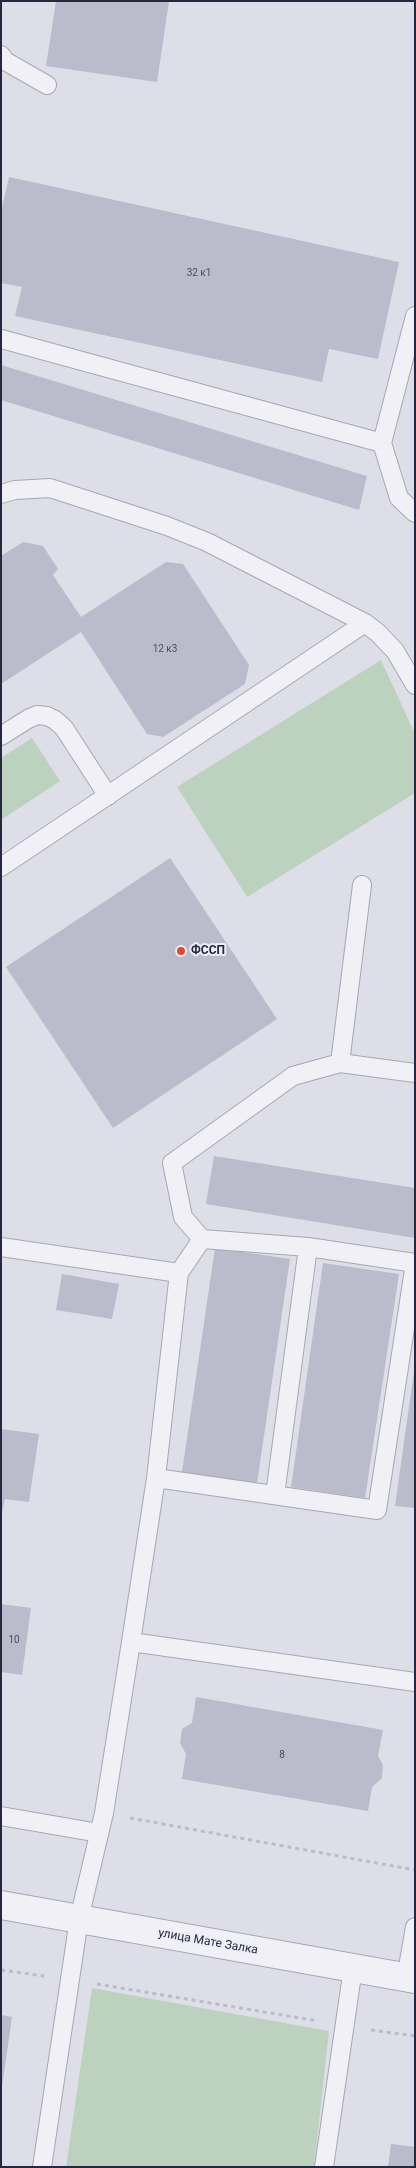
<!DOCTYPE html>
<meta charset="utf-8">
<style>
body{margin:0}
#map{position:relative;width:416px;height:2168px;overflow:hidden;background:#dddee8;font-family:Roboto,sans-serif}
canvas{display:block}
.frame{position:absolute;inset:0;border:2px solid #25283f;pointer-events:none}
</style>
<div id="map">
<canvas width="416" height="2168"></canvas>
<div class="frame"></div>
</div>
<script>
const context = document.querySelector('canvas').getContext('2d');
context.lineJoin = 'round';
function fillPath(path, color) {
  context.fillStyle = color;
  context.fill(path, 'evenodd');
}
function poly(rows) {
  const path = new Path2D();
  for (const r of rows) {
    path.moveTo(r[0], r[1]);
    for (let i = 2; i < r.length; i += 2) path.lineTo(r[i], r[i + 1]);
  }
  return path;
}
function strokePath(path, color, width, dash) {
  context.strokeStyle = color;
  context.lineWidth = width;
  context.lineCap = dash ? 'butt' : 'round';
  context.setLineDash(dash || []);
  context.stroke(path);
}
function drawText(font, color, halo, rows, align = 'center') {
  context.font = font + ' Roboto,sans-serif';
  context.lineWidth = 4;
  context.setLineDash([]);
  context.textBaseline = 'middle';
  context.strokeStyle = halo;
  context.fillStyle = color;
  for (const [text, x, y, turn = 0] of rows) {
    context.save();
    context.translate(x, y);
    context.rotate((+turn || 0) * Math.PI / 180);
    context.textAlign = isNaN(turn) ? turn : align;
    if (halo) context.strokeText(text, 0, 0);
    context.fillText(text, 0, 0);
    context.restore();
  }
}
const green = poly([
 [381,660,415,734,415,793,247,897,177,787],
 [32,738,60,781,1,820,1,758],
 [92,1988,329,2031,314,2167,66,2167]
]);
const building = poly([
 [56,1,169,1,157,82,46,66],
 [9,177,399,262,378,359,329,349,322,382,15,316,22,287,1,283,1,212],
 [1,365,367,476,359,510,1,400],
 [23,542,43,546,58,569,53,575,81,617,166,562,183,564,249,665,245,684,163,737,147,734,81,632,1,684,1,556],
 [170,858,277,1019,113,1128,6,967],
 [214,1156,415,1188,415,1238,206,1204],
 [215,1248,290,1259,257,1483,182,1472],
 [323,1263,399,1274,365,1498,291,1487],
 [62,1274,119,1284,112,1319,56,1310],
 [414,1371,415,1371,415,1508,395,1506],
 [1,1429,39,1434,29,1502,5,1499,2,1513],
 [1,1604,31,1608,22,1675,1,1672],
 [196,1697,383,1730,378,1756,383,1765,382,1778,372,1787,368,1811,182,1779,186,1754,180,1743,182,1729,192,1723],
 [1,2015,12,2017,2,2087,1,2087],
 [391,2144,415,2147,415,2167,388,2167]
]);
const path = poly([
 [130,1818,415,1870],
 [1,1970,44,1976],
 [97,1984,318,2021],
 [371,2030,415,2036]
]);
const service = poly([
 [1,55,5,61,47,85],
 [1,339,382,443,399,498,415,513],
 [382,443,415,316],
 [1,494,15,490,50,488,167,526,207,542,365,623,378,633,395,651,415,685],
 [1,736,28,719,37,715,47,716,55,720,64,728,108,796],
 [1,867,365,623],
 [362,885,340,1063,415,1073],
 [202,1239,183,1217,172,1163,293,1076,340,1063],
 [1,1247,179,1273,156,1478,131,1642],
 [156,1478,377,1510,415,1263,308,1247,202,1239,179,1273],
 [275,1495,308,1247],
 [1,1816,99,1833],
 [406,1978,415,1927],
 [42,2167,79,1919,104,1813,131,1642,415,1682],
 [324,2167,353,1968]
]);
const minor = poly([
 [1,1905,415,1979]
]);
const markers = [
 [181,951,5,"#d64d39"]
];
const numberNames = [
 ["32 к1",199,273],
 ["12 к3",165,649],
 ["10",14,1640],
 ["8",282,1755]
];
const poiNames = [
 ["ФССП",191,951]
];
const streetNames = [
 ["улица Мате Залка",208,1942,10]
];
fillPath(green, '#bdd2be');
fillPath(building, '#babbcb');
strokePath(service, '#a6a7b5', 20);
strokePath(minor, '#a6a7b5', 30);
strokePath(path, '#bbbcc6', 3, [4, 4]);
strokePath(service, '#f0f0f6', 18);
strokePath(minor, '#f0f0f6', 28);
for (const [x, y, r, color] of markers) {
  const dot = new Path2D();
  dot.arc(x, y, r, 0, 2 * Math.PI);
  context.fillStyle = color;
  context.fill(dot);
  strokePath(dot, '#ecedf5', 2);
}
drawText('10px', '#4a4d62', null, numberNames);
drawText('bold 12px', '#25283f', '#ecedf5', poiNames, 'left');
drawText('12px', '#25283f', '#ecedf5', streetNames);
</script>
